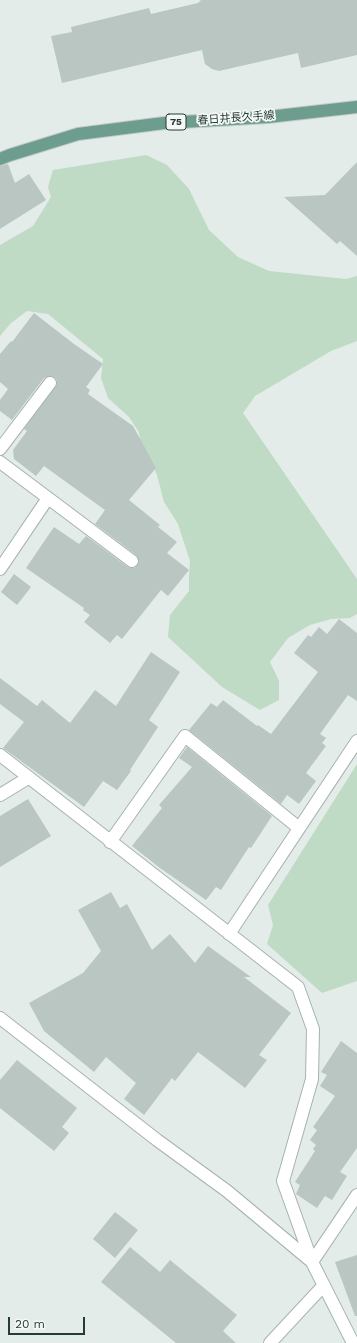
<!DOCTYPE html>
<meta charset="utf-8">
<style>
body{margin:0}
#map{position:relative;width:357px;height:1343px;overflow:hidden;background:#e3ece8;font-family:"Work Sans",sans-serif}
canvas{display:block}
.scale{position:absolute;left:8px;top:1317px;width:77px;height:18px;box-sizing:border-box;border:2px solid #253b34;border-top:0;padding-left:5px;font-size:12px;line-height:14px;white-space:nowrap;color:#253b34;-webkit-text-stroke:3px #f4f8f6;paint-order:stroke}
</style>
<div id="map">
<canvas width="357" height="1343"></canvas>
<div class="scale">20 m</div>
</div>
<script>
const context = document.querySelector('canvas').getContext('2d');
context.lineJoin = 'round';
function fillPath(path, color) {
  context.fillStyle = color;
  context.fill(path, 'evenodd');
}
function poly(rows) {
  const path = new Path2D();
  for (const r of rows) {
    path.moveTo(r[0], r[1]);
    for (let i = 2; i < r.length; i += 2) path.lineTo(r[i], r[i + 1]);
  }
  return path;
}
function strokePath(path, color, width, dash) {
  context.strokeStyle = color;
  context.lineWidth = width;
  context.lineCap = dash ? 'butt' : 'round';
  context.setLineDash(dash || []);
  context.stroke(path);
}
function drawText(font, color, halo, rows, align = 'center') {
  context.font = font + ' "Work Sans","Noto Sans JP",sans-serif';
  context.lineWidth = 3.5;
  context.setLineDash([]);
  context.textBaseline = 'middle';
  context.strokeStyle = halo;
  context.fillStyle = color;
  for (const [text, x, y, turn = 0] of rows) {
    context.save();
    context.translate(x, y);
    context.rotate((+turn || 0) * Math.PI / 180);
    context.textAlign = isNaN(turn) ? turn : align;
    if (halo) context.strokeText(text, 0, 0);
    context.fillText(text, 0, 0);
    context.restore();
  }
}
const green = poly([
 [146,155,167,165,189,189,209,230,238,257,269,271,346,279,357,276,357,341,331,351,255,396,243,413,357,579,357,614,350,618,331,619,310,625,288,638,270,662,279,681,279,700,260,710,222,687,168,637,170,615,189,591,189,576,190,561,178,524,164,502,157,475,152,463,141,452,139,432,129,417,108,398,101,378,103,359,48,314,27,311,11,323,0,336,0,245,33,226,51,197,48,187,53,170],
 [357,764,357,981,322,993,267,944,273,925,268,905]
]);
const building = poly([
 [201,0,357,0,357,55,301,68,298,53,219,71,212,69,205,64,202,50,62,83,51,36,72,32,71,27,149,8,151,14,198,3],
 [357,162,357,256,340,241,337,244,284,197,325,195],
 [8,164,15,183,29,174,46,200,0,229,0,166],
 [34,313,74,344,103,364,86,387,90,390,88,394,133,426,156,468,129,500,160,525,158,527,177,542,167,553,189,570,168,596,161,590,122,639,117,635,110,643,84,622,90,615,83,610,84,608,26,568,54,527,79,544,86,536,128,567,135,568,139,562,136,555,95,524,105,510,44,466,36,476,14,459,13,450,27,431,24,429,57,384,57,380,54,377,51,376,44,378,12,420,0,411,0,400,8,389,0,382,0,354,11,341,12,342],
 [14,574,31,587,17,605,1,592],
 [339,619,357,633,357,701,348,695,320,734,326,738,322,743,326,746,306,773,316,781,299,804,287,795,281,804,189,730,211,703,217,707,223,700,257,726,258,725,271,734,318,672,294,653,308,635,311,637,319,627,327,634],
 [151,652,180,672,149,720,158,727,130,770,131,771,117,790,103,781,84,807,3,748,24,722,0,704,0,678,37,706,42,700,70,723,95,690,116,706],
 [187,747,272,816,251,848,249,847,221,890,216,887,206,900,160,868,132,846,162,808,159,805,192,767,179,758],
 [28,799,51,836,0,867,0,816],
 [111,892,120,908,127,904,152,950,170,934,195,963,208,946,251,977,244,977,291,1013,259,1055,267,1060,245,1088,198,1052,175,1081,172,1078,144,1115,124,1099,136,1083,106,1057,94,1072,44,1031,29,1003,83,973,101,951,78,910],
 [341,1041,357,1053,357,1148,340,1172,347,1176,332,1200,325,1196,317,1208,296,1194,300,1185,295,1182,315,1151,313,1149,316,1145,310,1140,317,1130,313,1127,335,1096,320,1086,327,1075,321,1072],
 [17,1060,77,1108,62,1127,69,1133,54,1151,0,1108,0,1080],
 [115,1212,138,1230,115,1258,93,1239],
 [130,1247,160,1272,170,1260,237,1315,223,1331,236,1343,176,1343,101,1282],
 [357,1255,357,1316,355,1316,335,1262]
]);
const street = poly([
 [0,449,50,383],
 [0,462,132,561],
 [0,569,48,498],
 [0,755,298,987,313,1029,312,1079,283,1181,312,1262,353,1343],
 [0,795,28,778],
 [110,842,185,736,299,828],
 [229,934,357,741],
 [0,1018,157,1140,227,1191,311,1261],
 [312,1262,357,1195],
 [270,1343,324,1285]
]);
const primary = poly([
 [0,159,10,155,78,134,164,123,268,117,357,107]
]);
const shields = [
 [176,122,20]
];
const shieldNames = [
 ["75",176,122]
];
const streetNames = [
 ["春日井長久手線",236,118,-4]
];
fillPath(green, '#bfdbc5');
fillPath(building, '#b9c6c1');
strokePath(street, '#a6b3ae', 14);
strokePath(primary, '#c2c8c6', 14);
strokePath(street, '#fff', 12);
strokePath(primary, '#6c9d8e', 12);
for (const [x, y, w] of shields) {
  const box = new Path2D();
  box.roundRect(x - w / 2, y - 8, w, 16, 3);
  context.fillStyle = '#f4f8f6';
  context.fill(box);
  strokePath(box, '#253b34', 1);
}
drawText('bold 10px', '#253b34', null, shieldNames);
drawText('11px', '#253b34', '#f4f8f6', streetNames);
</script>
